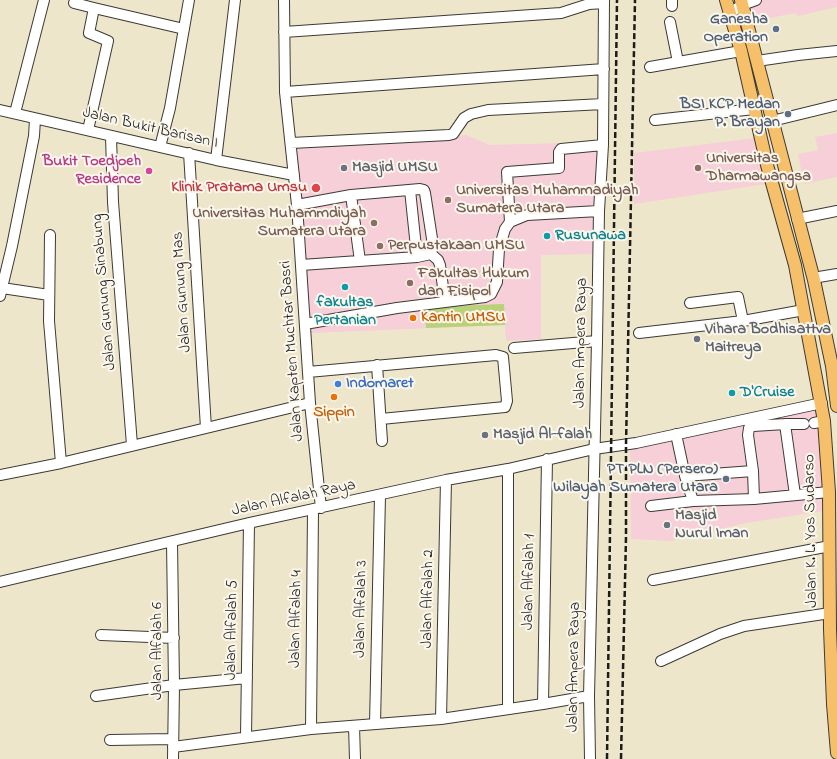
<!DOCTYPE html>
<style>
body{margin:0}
canvas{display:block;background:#eee6ca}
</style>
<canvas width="837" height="759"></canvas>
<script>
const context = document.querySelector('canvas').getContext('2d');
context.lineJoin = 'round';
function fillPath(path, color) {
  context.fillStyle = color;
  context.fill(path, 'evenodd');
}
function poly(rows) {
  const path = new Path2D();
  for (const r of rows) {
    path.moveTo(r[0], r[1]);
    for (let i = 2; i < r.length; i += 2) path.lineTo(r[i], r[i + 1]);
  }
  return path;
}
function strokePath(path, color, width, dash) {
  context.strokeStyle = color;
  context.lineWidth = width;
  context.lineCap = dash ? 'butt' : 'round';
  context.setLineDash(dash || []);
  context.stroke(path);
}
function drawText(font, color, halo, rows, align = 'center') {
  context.font = font + ' "Indie Flower",sans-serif';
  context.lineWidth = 4;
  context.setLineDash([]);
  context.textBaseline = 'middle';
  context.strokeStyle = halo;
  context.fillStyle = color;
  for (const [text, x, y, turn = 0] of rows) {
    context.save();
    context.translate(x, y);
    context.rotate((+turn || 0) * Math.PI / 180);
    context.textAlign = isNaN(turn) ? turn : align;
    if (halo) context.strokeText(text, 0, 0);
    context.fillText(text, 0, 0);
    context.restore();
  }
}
const built = poly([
 [749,0,837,0,837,7,798,16,795,13,755,21],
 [837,133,837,177,804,184,798,154,818,150,815,137],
 [466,135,490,145,599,142,596,254,541,255,541,339,506,341,505,325,310,333,293,145],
 [755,138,766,184,634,204,634,153],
 [817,408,823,511,746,523,671,541,631,539,630,447]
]);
const green = poly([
 [504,304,505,325,426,328,425,307]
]);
const minor = poly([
 [284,0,285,92,297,205,310,403,321,508],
 [74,3,94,8],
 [672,6,672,0],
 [730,13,742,5,756,0],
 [670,22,678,62],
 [284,32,561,13,589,4,604,3],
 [757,61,798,55,837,51],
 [650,67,741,51],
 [285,92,604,69],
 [0,110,216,160,294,175],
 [15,113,44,0],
 [655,120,754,109],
 [772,121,837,105],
 [88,130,108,41,89,33,94,8,184,29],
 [111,136,113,202,132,445],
 [291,143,449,135,453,134,464,118,471,114,488,110,603,104],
 [160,147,170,108,189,0],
 [189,153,206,428],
 [216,160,235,0],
 [410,190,417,257],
 [351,195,360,261],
 [297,205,351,195,420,189,424,190,425,193,433,245,431,254],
 [797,219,837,211],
 [510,222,507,172,559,168,559,152,561,149,603,145],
 [50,235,49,321,61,463],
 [431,254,438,260,440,265,445,302],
 [301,265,417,257,431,254],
 [813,278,837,274],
 [2,288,49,295],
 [0,296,12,246,34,136,35,119],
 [690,303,738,297,743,321],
 [305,324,397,308,485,297,491,294,497,282,499,249,505,229,510,222,527,215,599,211],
 [639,333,743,321,804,310],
 [514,348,597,341],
 [377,365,382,441],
 [308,372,496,355,503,357,507,401,505,407,381,419],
 [814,423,824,421],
 [676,434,685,476],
 [0,475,61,463,310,403],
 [795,495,785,424,804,424],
 [754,499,753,471,748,435,749,428,753,426,785,424],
 [693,501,685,476,753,471],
 [651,506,693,501,754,499,829,492],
 [172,542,174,685,173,759],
 [653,580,830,546],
 [0,582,249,523,446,480,508,469,594,449,636,443,822,403],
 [101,635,174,638],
 [661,661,720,634,744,626,830,613],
 [96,696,174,685,247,678],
 [543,704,547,459],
 [508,709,508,469],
 [441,719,446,480],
 [375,724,380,496],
 [354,726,355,759],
 [311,729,313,510],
 [246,737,249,523],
 [110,740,173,739],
 [173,747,311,729,441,719,543,704,589,696],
 [590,759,589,696,597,341,599,211,603,145,604,0]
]);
const major = poly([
 [726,0,741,51,767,165,795,265,824,421,829,492,830,629,833,704,837,753],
 [741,0,814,280,832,366,837,406]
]);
const rail = poly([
 [607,759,617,0],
 [621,759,626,537,626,445,635,0]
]);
const markers = [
 [776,29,4,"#5c6f8a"],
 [788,114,4,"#5c6f8a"],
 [344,168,4,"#6b7280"],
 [698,168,4,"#8d6e63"],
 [149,171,4,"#d1479c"],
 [316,188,5,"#e0444e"],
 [448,200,4,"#8d6e63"],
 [374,223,4,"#8d6e63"],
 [547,236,4,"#0f9aa8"],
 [380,246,4,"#8d6e63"],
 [410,283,4,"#8d6e63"],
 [345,287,4,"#0f9aa8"],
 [413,318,4,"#e8710a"],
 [697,339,4,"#6b7280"],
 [338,384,4,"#3f7fe0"],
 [732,393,4,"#0f9aa8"],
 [334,397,4,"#e8710a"],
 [485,435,4,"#6b7280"],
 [726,479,4,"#5c6f8a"],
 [667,525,4,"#6b7280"]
];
const serviceNames = [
 ["Ganesha",768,20],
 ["Operation",768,38],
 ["BSI KCP Medan",780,105],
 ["P. Brayan",780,123],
 ["PT PLN (Persero)",718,470],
 ["Wilayah Sumatera Utara",718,488]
];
const streetNames = [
 ["Jalan Bukit Barisan I",150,129,13],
 ["Jalan Gunung Sinabung",105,292,-95],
 ["Jalan Gunung Mas",183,292,-94],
 ["Jalan Ampera Raya",582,343,-89],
 ["Jalan Kapten Muchtar Basri",293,351,-94],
 ["Jalan Alfalah Raya",294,499,-12],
 ["Jalan K. L. Yos Sudarso",812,531,-91],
 ["Jalan Alfalah 1",530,582,-89],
 ["Jalan Alfalah 2",429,599,-89],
 ["Jalan Alfalah 3",362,609,-89],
 ["Jalan Alfalah 4",297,619,-89],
 ["Jalan Alfalah 5",233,630,-89],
 ["Jalan Alfalah 6",158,651,-90],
 ["Jalan Ampera Raya",575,667,-89]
];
const educationNames = [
 ["Universitas",706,159],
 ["Dharmawangsa",706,177],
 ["Universitas Muhammadiyah",456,191],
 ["Sumatera Utara",456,209],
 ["Universitas Muhammdiyah",366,214,"right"],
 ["Sumatera Utara",366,232,"right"],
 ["Perpustakaan UMSU",388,246],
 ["Fakultas Hukum",418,274],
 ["dan Fisipol",418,292]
];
const hotelNames = [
 ["Bukit Toedjoeh",141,162],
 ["Residence",141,180]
];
const worshipNames = [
 ["Masjid UMSU",352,168],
 ["Vihara Bodhisattva",705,330],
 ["Maitreya",705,348],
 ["Masjid Al-falah",493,435],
 ["Masjid",675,516],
 ["Nurul Iman",675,534]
];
const healthNames = [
 ["Klinik Pratama Umsu",307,188]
];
const cultureNames = [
 ["Rusunawa",555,236],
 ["fakultas",345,303,"center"],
 ["Pertanian",345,321,"center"],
 ["D'Cruise",740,393]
];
const foodNames = [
 ["Kantin UMSU",421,318],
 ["Sippin",334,413,"center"]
];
const shopNames = [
 ["Indomaret",346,384]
];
fillPath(built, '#f6cfd8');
fillPath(green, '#b9d277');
strokePath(minor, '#3c3a36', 12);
strokePath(major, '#3c3a36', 14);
strokePath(minor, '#fff', 10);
strokePath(major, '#f6c06b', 12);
strokePath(rail, '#1c1c1c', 2.5, [6, 3]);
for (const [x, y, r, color] of markers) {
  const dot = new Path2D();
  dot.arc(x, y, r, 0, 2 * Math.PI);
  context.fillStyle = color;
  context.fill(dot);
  strokePath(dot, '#fbf7ec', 1.5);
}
drawText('bold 16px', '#4e5e75', '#fbf7ec', serviceNames, 'right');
drawText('16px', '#1c1c1c', '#fbf7ec', streetNames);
drawText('bold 16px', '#785e54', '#fbf7ec', educationNames, 'left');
drawText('bold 16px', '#b23c85', '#fbf7ec', hotelNames, 'right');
drawText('bold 16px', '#5b616d', '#fbf7ec', worshipNames, 'left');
drawText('bold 16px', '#be3a42', '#fbf7ec', healthNames, 'right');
drawText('bold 16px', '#0d838f', '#fbf7ec', cultureNames, 'left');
drawText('bold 16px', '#c56008', '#fbf7ec', foodNames, 'left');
drawText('bold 16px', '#366cbe', '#fbf7ec', shopNames, 'left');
</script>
